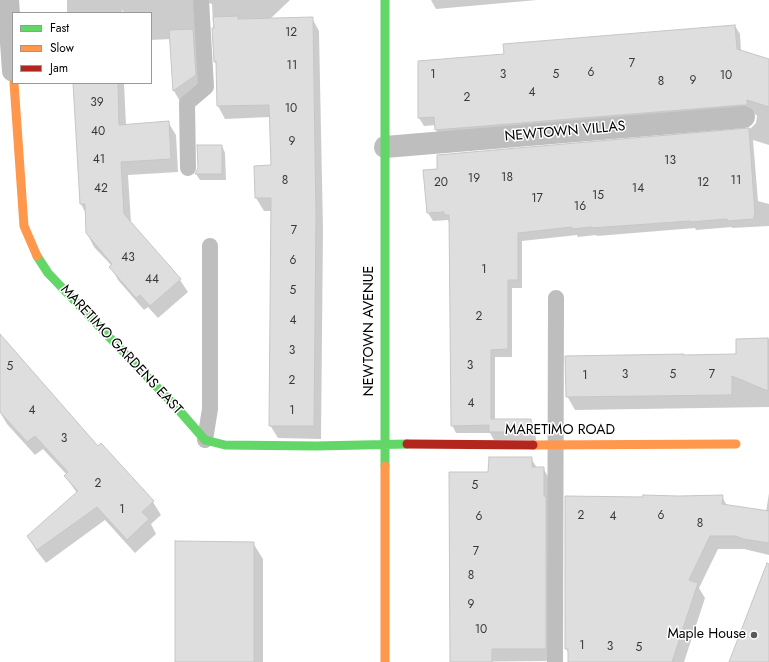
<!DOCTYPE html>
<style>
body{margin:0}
#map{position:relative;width:769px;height:662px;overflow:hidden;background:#fff;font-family:Jost,sans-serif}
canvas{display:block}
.legend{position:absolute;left:12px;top:12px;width:140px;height:72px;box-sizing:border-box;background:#fff;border:1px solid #999;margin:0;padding:5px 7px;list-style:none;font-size:12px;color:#000}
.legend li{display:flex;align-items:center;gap:8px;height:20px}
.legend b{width:20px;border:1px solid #999}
</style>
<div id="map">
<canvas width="769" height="662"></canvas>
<ul class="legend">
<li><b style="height:5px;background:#63d668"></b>Fast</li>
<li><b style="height:5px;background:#ff974d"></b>Slow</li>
<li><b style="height:5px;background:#b3261e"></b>Jam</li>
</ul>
</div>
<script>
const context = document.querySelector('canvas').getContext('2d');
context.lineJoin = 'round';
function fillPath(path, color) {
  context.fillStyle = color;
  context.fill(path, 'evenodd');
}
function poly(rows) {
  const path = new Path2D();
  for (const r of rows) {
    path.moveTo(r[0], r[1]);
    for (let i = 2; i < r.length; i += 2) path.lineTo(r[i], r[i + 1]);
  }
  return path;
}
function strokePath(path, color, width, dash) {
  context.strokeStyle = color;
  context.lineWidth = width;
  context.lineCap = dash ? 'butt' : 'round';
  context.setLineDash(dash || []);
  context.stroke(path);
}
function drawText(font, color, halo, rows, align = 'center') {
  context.font = font + ' Jost,sans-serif';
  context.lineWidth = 3;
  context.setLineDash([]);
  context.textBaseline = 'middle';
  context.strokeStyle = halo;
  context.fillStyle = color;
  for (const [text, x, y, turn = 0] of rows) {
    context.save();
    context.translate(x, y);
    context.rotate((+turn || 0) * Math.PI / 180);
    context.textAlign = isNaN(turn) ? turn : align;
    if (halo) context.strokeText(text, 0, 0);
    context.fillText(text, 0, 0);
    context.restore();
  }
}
const shadow = poly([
 [67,0,290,0,270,19,312,18,319,31,323,230,321,439,278,438,270,425,272,211,264,211,256,198,272,166,270,117,225,119,218,106,217,66,215,62,212,4,208,3,203,88,181,103,174,91,171,39,151,40,151,13,124,13,122,10,122,13,67,13],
 [431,0,537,0,436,9],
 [735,26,740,34,741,51,769,60,769,145,753,140,758,201,769,204,769,226,732,228,732,227,696,230,695,228,597,236,596,235,578,237,577,235,522,241,522,288,512,288,512,357,495,357,495,420,531,420,535,428,536,440,494,440,490,433,456,433,452,425,450,223,448,220,433,221,428,213,745,130,751,128,756,123,757,116,755,114,748,112,441,138,436,130,436,125,424,126,419,118,419,62,505,55],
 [74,83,124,83,126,125,168,122,176,135,178,172,128,175,131,223,180,280,188,292,158,318,148,307,144,310,118,280,111,267,112,266,94,247,87,233,86,214,81,204],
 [222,146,225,153,226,180,200,180,196,174,198,168],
 [0,337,97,447,101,444,153,502,161,515,151,524,156,534,135,553,105,520,46,563,36,550,28,536,77,493,65,476,67,475,43,449,35,455,7,424,0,412],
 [769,339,769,407,575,410,567,396,683,355,684,356,737,355,737,340],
 [531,458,537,468,543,468,550,480,552,661,451,662,489,473],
 [769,493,769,555,744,549,718,549,699,588,705,598,684,662,569,662,569,655,566,648,644,498,722,496,727,506,766,512],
 [253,543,263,559,263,662,176,662]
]);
const building = poly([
 [238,16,238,19,313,17,316,217,314,426,269,426,271,198,255,198,254,166,271,165,269,105,217,106,216,61,214,62,212,28,214,28,213,17,238,16],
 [735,25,737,49,769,59,769,107,747,100,747,105,743,105,435,130,434,117,418,118,418,61,504,54,503,44,735,25],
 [193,29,196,75,173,91,169,30,193,29],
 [73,83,118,83,119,125,169,121,171,159,121,162,124,214,181,279,150,306,140,295,136,298,109,267,112,264,86,233,85,204,80,204,73,83],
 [749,128,755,215,754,215,754,219,727,221,727,219,690,222,690,221,592,228,592,227,572,229,572,227,518,233,518,280,508,280,508,349,491,350,491,419,531,419,532,432,489,432,489,425,451,426,449,215,444,215,444,212,427,213,423,170,437,169,437,155,749,128],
 [197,145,222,145,222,174,195,174,198,168,197,145],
 [0,334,98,446,101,443,154,501,142,512,149,519,127,540,97,507,37,550,27,536,78,491,64,476,68,472,35,436,27,442,0,412,0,334],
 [768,338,768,391,732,376,732,395,566,397,565,356,684,354,683,355,736,354,736,339,768,338],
 [489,457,532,457,532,467,544,467,544,496,546,496,546,649,492,649,492,662,450,662,449,472,488,472,489,457],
 [643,495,679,496,723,495,722,504,769,511,769,543,743,539,736,536,710,536,689,580,698,583,672,662,568,662,568,649,565,649,565,496,643,497,643,495],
 [175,541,254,542,254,662,175,662,175,541],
 [767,563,769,564,769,662,729,662,767,563]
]);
const lane = poly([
 [188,168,187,103,206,87,201,0],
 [205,440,210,409,210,246],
 [555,662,556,298]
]);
const street = poly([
 [8,0,13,71],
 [385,147,744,117]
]);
const fast = poly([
 [385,0,385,466],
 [37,256,48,273,177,408,205,440,225,445,316,446,407,444]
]);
const slow = poly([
 [14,83,24,226,37,256],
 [533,445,736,444],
 [385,466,385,662]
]);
const jam = poly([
 [407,444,533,445]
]);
const markers = [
 [754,635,4,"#595959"]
];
const numberNames = [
 ["12",291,33],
 ["7",632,64],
 ["11",292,66],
 ["6",591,73],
 ["1",433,75],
 ["3",503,75],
 ["5",556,75],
 ["10",726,76],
 ["9",693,81],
 ["8",661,82],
 ["4",532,93],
 ["2",467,98],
 ["39",97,103],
 ["10",291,109],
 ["40",98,132],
 ["9",292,142],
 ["41",99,160],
 ["13",670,161],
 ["18",507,178],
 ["19",474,179],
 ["8",285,181],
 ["11",736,181],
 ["20",441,183],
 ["12",703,183],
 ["42",101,189],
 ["14",638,189],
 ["15",598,196],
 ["17",537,199],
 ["16",580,207],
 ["7",294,231],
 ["43",128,258],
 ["6",293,261],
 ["1",484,270],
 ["44",152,280],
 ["5",293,291],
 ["2",479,317],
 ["4",293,321],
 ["3",292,351],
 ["3",470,366],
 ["5",10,367],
 ["3",625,375],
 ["5",673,375],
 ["7",712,375],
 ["1",585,376],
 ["2",292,381],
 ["4",471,404],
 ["4",32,411],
 ["1",292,411],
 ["3",64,439],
 ["2",98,484],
 ["5",475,486],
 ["1",122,510],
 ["2",581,516],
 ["6",661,516],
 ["6",479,517],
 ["4",613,517],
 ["8",700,524],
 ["7",476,552],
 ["8",471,576],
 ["9",471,605],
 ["10",481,630],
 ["1",582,646],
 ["3",610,647],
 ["5",639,648]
];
const streetNames = [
 ["NEWTOWN VILLAS",565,132,-5],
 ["NEWTOWN AVENUE",370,331,-90],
 ["MARETIMO GARDENS EAST",121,350,47],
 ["MARETIMO ROAD",560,431]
];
const poiNames = [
 ["Maple House",746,635]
];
fillPath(shadow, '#0003');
fillPath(building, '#dedede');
strokePath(building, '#c6c6c6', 1);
strokePath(lane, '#bebebe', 16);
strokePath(street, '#bebebe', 22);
strokePath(fast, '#63d668', 9);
strokePath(slow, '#ff974d', 9);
strokePath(jam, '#b3261e', 9);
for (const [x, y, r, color] of markers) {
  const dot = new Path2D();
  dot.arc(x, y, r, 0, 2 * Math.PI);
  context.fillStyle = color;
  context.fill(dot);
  strokePath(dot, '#fff', 1.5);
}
drawText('12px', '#383838', null, numberNames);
drawText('14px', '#000', '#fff', streetNames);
drawText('14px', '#000', '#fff', poiNames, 'right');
</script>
